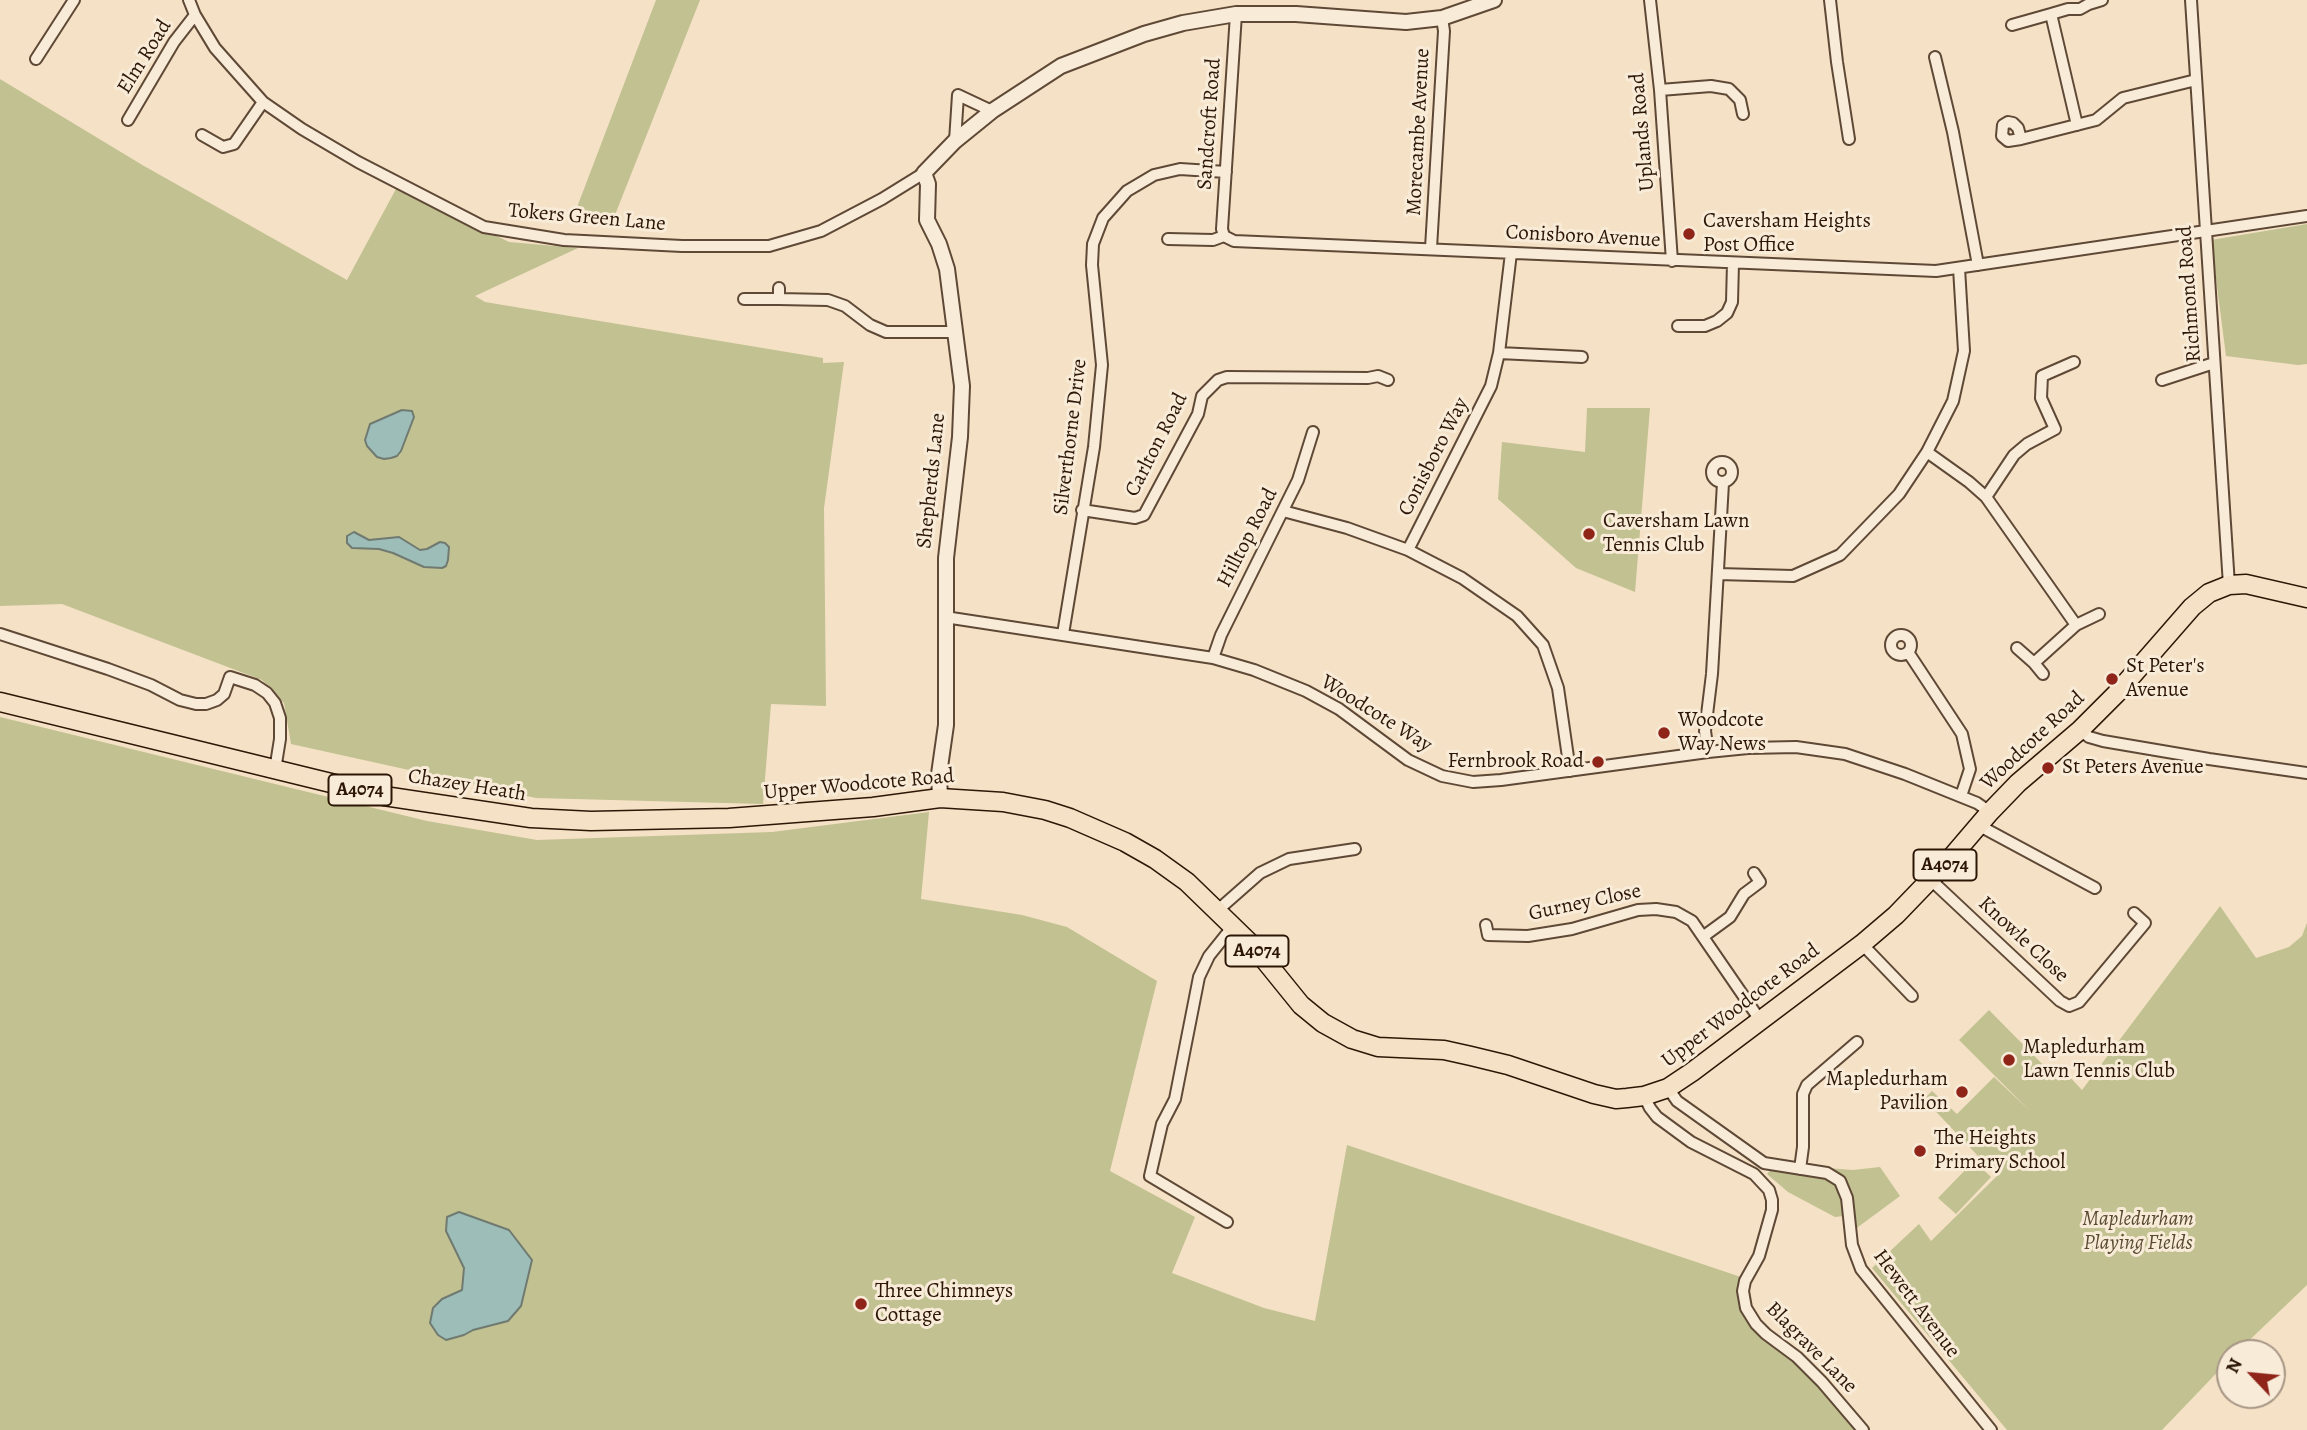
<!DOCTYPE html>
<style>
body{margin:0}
#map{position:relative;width:2307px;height:1430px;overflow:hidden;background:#f5e1c5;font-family:Alegreya,serif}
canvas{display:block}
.north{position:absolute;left:2216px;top:1339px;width:70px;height:70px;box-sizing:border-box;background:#f8ecd9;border:2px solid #a79685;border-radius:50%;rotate:296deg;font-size:19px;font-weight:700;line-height:28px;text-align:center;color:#2d1606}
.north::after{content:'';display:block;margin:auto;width:24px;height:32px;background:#8f2418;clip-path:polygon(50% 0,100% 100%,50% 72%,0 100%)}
</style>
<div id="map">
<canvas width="2307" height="1430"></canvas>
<div class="north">N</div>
</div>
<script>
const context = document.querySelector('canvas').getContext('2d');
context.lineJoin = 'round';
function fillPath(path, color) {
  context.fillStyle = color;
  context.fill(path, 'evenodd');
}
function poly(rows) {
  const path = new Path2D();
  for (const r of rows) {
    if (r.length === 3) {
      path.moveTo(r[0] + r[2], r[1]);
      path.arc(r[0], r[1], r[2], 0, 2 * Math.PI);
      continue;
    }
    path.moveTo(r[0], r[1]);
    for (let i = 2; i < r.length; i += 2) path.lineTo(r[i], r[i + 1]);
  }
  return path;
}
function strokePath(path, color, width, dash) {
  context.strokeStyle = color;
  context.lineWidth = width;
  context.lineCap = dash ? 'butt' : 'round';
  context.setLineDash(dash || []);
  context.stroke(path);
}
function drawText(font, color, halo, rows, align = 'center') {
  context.font = font + ' Alegreya,serif';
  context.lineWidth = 6;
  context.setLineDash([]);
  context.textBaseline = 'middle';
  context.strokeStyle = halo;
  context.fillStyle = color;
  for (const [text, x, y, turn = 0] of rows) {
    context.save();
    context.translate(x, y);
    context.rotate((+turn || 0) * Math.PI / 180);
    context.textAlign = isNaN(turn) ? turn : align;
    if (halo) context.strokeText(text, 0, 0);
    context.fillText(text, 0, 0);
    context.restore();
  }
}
const green = poly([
 [656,0,700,0,611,225,571,223],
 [0,79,144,166,347,280,397,187,509,242,578,248,475,296,485,302,823,358,823,363,844,362,824,508,826,706,771,704,763,804,536,798,291,744,284,703,262,680,62,604,0,606],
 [2307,224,2307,364,2298,365,2226,356,2211,240],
 [1587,408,1650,408,1635,592,1576,568,1498,499,1502,442,1585,452],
 [0,717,427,821,537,840,772,832,929,812,921,899,1022,915,1067,927,1157,981,1110,1171,1195,1217,1172,1273,1264,1308,1315,1321,1347,1145,1741,1277,1738,1283,1740,1305,1748,1321,1797,1361,1856,1430,0,1430],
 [2220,906,2256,958,2289,947,2302,936,2307,923,2307,1285,2236,1353,2230,1353,2230,1359,2162,1430,2007,1430,1872,1268,1919,1224,1931,1241,1997,1176,1924,1099,1932,1091,1957,1114,1994,1077,2030,1111,1959,1040,1989,1010,2059,1081,2067,1074,2082,1090],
 [1974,1161,1991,1177,1956,1214,1938,1198],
 [1773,1167,1822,1176,1833,1181,1842,1194,1844,1216,1835,1217,1788,1192,1767,1174],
 [1880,1167,1900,1196,1854,1230,1850,1190,1844,1180,1827,1168,1853,1170]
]);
const water = poly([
 [402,410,412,411,414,417,401,451,397,456,391,458,384,459,377,457,367,446,365,440,370,424,402,410],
 [354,532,369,540,399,537,420,550,427,549,440,542,445,543,449,547,448,560,446,566,442,568,424,567,393,553,379,549,352,548,347,543,347,536,354,532],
 [459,1212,509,1230,532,1260,521,1306,508,1321,473,1330,464,1335,446,1340,438,1335,430,1323,433,1308,442,1299,462,1290,464,1268,446,1231,447,1217,459,1212]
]);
const minor = poly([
 [189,0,195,15,215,48,263,102,302,129,358,162,484,227,564,240,682,246,769,246,821,231,882,199,924,173],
 [1650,0,1660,90,1672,261],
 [1830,0,1837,62,1849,139],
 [2191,0,2229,585],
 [2051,14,2068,9,2080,9,2089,4,2102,0],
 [2012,25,2051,14,2077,125],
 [1935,57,1953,132,1978,265],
 [36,59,74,0],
 [1660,90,1711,86,1729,89,1740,100,1743,114],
 [128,120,174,42,195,15],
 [202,135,223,147,234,144,263,102],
 [2021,139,2018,128,2013,123,2008,122,2003,125,2002,136,2008,141,2021,139,2096,120,2123,98,2196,80],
 [955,141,958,95,992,111],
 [1224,236,1222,229,1236,14],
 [1168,239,1213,240,1224,236,1234,241,1936,271,2307,216],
 [1431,248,1444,31,1442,18],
 [779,288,779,299,828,300,845,306,870,325,886,332,956,332],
 [744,299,779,299],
 [1678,326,1705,326,1717,321,1727,313,1732,302,1733,263],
 [1499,353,1582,357],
 [2162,380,2214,363],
 [1927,452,1969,482,1986,497,2076,625,2099,614],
 [1722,472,10],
 [1986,497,2014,455,2027,444,2055,429,2041,398,2042,376,2074,362],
 [1082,510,1135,518,1144,515,1198,414,1202,396,1218,380,1227,377,1368,378,1378,376,1388,380],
 [1283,511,1347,528,1408,550,1462,578,1517,616,1543,645,1558,688,1570,771],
 [1408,550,1491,386,1499,353,1511,253],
 [1718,574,1793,576,1840,555,1899,494,1927,452,1953,401,1964,351,1959,268],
 [945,617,1213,658,1254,670,1306,691,1339,709,1408,760,1442,776,1473,782,1501,780,1708,752,1748,748,1796,747,1845,754,1905,774,1977,803,1990,812],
 [0,634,108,669,151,685,180,700,196,704,206,704,217,700,224,694,230,677,255,685,267,693,275,703,280,718,280,739,275,770],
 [1063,634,1094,447,1102,365,1092,265,1093,244,1103,218,1127,191,1154,175,1180,169,1226,172],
 [1901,645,10],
 [2017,648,2034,663,2043,674],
 [1908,652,1962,734,1970,769,1961,796],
 [1213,658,1221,635,1298,480,1313,432],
 [2034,663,2076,625],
 [2080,730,2089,737,2103,741,2209,759,2307,773],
 [1708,752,1705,731,1712,674,1723,483],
 [1978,825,2095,888],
 [1931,880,2060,1001,2069,1006,2079,1002,2145,923,2134,913],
 [1218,910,1260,873,1289,859,1355,849],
 [1486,925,1488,935,1528,936,1572,929,1638,910,1656,909,1676,912,1692,921,1760,1020],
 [1704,936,1730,917,1744,894,1760,882,1754,873],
 [1862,944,1912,996],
 [1668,1088,1677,1101,1764,1163,1827,1173,1840,1181,1847,1198,1852,1245,1861,1269,1991,1430],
 [1644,1096,1650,1108,1657,1117,1691,1142,1754,1174,1769,1190,1772,1200,1772,1210,1759,1256,1745,1281,1743,1291,1746,1308,1756,1324,1766,1334,1797,1357,1822,1382,1863,1430],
 [1800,1169,1803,1147,1803,1094,1807,1085,1857,1042],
 [1227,1222,1150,1176,1162,1124,1175,1099,1199,977,1209,956,1233,926]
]);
const tertiary = poly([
 [940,798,939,774,946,725,946,558,960,437,962,386,947,269,939,244,927,220,928,184,924,173,955,141,992,111,1061,66,1144,34,1183,23,1236,14,1296,14,1406,22,1442,18,1494,0]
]);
const primary = poly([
 [0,702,384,796,531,818,591,821,729,818,873,807,940,798,1003,802,1045,810,1070,818,1125,842,1155,859,1187,882,1254,947,1301,1005,1323,1023,1352,1039,1378,1047,1444,1050,1471,1056,1508,1065,1594,1094,1616,1099,1627,1098,1644,1096,1668,1088,1692,1072,1862,944,1896,915,1949,860,1990,812,2018,783,2080,730,2116,694,2192,607,2209,593,2229,585,2246,584,2307,598]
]);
const markers = [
 [1689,234,7,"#8f2418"],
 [1589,534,7,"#8f2418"],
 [2112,679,7,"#8f2418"],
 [1664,733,7,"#8f2418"],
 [1598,762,7,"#8f2418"],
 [2048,768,7,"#8f2418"],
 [2009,1060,7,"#8f2418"],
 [1962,1092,7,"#8f2418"],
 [1920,1151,7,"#8f2418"],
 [861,1304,7,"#8f2418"]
];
const shields = [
 [360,790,63],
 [1945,865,63],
 [1257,951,63]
];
const shieldNames = [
 ["A4074",360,790],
 ["A4074",1945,865],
 ["A4074",1257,951]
];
const streetNames = [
 ["Elm Road",145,57,-58],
 ["Sandcroft Road",1210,124,-86],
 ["Morecambe Avenue",1419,132,-87],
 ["Uplands Road",1643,132,-95],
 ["Tokers Green Lane",587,218,5],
 ["Conisboro Avenue",1583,237,3],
 ["Richmond Road",2190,294,-94],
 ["Silverthorne Drive",1071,437,-83],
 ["Carlton Road",1157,445,-63],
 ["Conisboro Way",1434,457,-63],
 ["Shepherds Lane",932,481,-84],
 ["Hilltop Road",1248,538,-63],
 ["Woodcote Way",1376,714,32],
 ["Woodcote Road",2033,741,-43],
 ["Upper Woodcote Road",859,785,-5],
 ["Chazey Heath",467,786,9],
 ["Gurney Close",1585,903,-12],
 ["Knowle Close",2023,940,43],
 ["Upper Woodcote Road",1741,1006,-37],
 ["Hewett Avenue",1916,1304,53],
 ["Blagrave Lane",1811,1348,45]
];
const poiNames = [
 ["Caversham Heights",1703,222],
 ["Post Office",1703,246],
 ["Caversham Lawn",1603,522],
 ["Tennis Club",1603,546],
 ["St Peter's",2126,667],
 ["Avenue",2126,691],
 ["Woodcote",1678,721],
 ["Way News",1678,745],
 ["Fernbrook Road",1584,762,"right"],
 ["St Peters Avenue",2062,768],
 ["Mapledurham",2023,1048],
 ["Lawn Tennis Club",2023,1072],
 ["Mapledurham",1948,1080,"right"],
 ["Pavilion",1948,1104,"right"],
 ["The Heights",1934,1139],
 ["Primary School",1934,1163],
 ["Three Chimneys",875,1292],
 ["Cottage",875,1316]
];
const parkNames = [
 ["Mapledurham",2138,1220],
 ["Playing Fields",2138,1244]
];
fillPath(green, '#c1c191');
fillPath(water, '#9cbdb8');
strokePath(water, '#707a71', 2);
strokePath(minor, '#5f4936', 14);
strokePath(tertiary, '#5f4936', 18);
strokePath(primary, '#2d1606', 21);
strokePath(minor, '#f8ecd9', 10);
strokePath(tertiary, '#f8ecd9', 14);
strokePath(primary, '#f5e1c5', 18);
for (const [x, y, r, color] of markers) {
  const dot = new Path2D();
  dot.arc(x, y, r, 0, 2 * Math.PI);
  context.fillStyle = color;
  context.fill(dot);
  strokePath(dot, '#f8ecd9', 2.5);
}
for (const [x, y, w] of shields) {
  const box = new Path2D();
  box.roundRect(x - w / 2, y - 15.5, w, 31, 5);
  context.fillStyle = '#f8ecd9';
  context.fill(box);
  strokePath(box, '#2d1606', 2);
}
drawText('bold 19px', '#2d1606', null, shieldNames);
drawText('21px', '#2d1606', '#f8ecd9', streetNames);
drawText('21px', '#2d1606', '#f8ecd9', poiNames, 'left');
drawText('italic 21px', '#594930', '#f8ecd9', parkNames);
</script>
